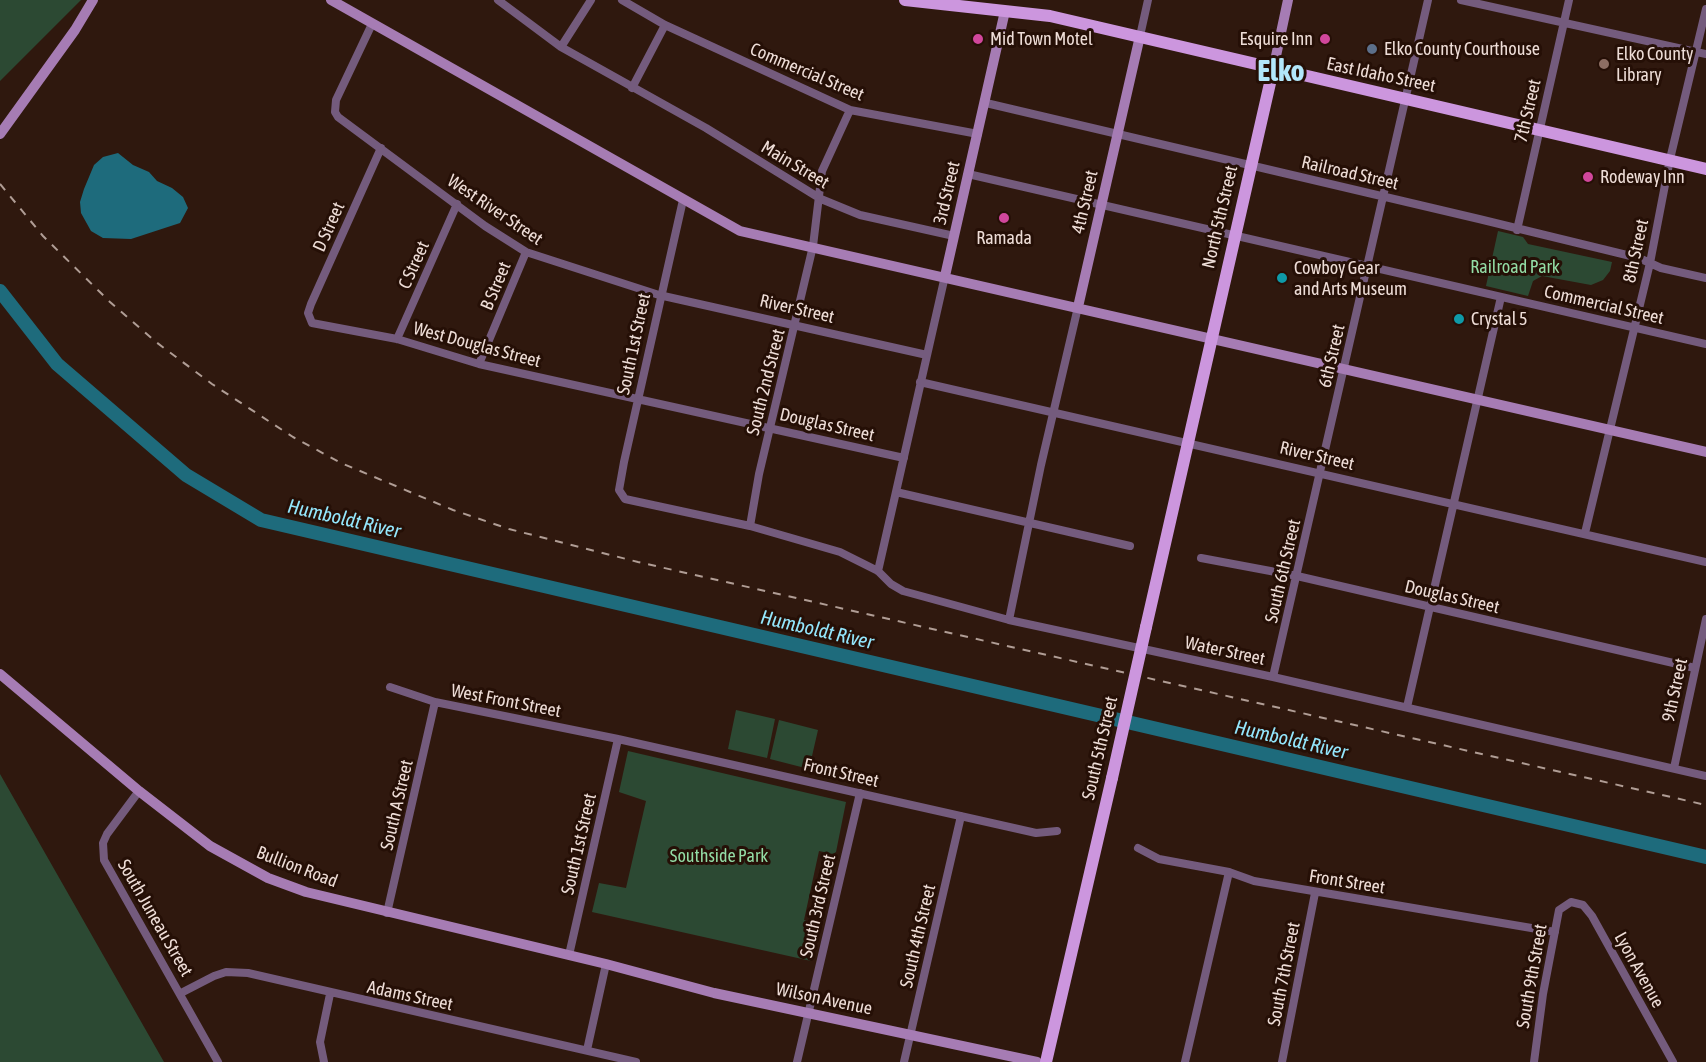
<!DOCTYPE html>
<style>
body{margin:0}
canvas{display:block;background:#2f180e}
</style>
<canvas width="1706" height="1062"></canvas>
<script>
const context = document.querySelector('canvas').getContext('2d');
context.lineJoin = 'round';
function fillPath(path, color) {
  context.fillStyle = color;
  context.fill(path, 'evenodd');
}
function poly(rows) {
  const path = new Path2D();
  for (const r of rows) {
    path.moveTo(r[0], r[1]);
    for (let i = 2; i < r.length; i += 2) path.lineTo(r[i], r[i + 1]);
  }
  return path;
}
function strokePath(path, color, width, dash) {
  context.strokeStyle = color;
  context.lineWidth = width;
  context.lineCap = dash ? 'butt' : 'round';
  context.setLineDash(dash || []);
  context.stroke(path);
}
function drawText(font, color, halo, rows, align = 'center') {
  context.font = font + ' "Asap Condensed",sans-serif';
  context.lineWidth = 6;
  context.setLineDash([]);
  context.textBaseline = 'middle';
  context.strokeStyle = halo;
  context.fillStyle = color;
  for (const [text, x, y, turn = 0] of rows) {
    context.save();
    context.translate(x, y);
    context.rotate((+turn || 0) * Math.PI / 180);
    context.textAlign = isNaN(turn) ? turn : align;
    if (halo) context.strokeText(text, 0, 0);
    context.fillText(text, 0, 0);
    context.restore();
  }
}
const green = poly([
 [0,0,81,0,0,81],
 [1498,231,1523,237,1528,244,1612,262,1610,271,1603,280,1591,285,1542,276,1533,281,1528,296,1486,286],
 [736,710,775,719,767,758,728,749],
 [779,720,818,730,809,769,770,759],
 [628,751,846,802,836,852,833,854,819,851,804,920,819,925,811,961,592,912,599,883,626,888,646,801,619,792],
 [0,774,164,1062,0,1062]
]);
const water = poly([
 [118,153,133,165,149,172,157,181,172,188,183,197,188,208,180,223,131,239,103,238,91,231,81,213,80,202,84,189,94,165,103,157]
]);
const river = poly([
 [0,291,57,364,186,475,261,520,1706,857]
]);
const street = poly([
 [498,0,561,47,706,128,821,199,860,215,954,236],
 [622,0,665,25,850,110,978,134],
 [1461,0,1706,54],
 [372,24,336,100,335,112,338,117,485,226,526,252,659,295,927,355],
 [1140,36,1148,0],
 [561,47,591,0],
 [632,88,665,25],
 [986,103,1479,219,1639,258,1661,268,1706,278],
 [381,148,311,304,308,313,312,323,397,339,479,364,904,458],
 [968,174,1706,344],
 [683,200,624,462,619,490,625,499,750,526,840,552,878,571,891,584,903,591,1009,620,1273,677,1706,776],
 [1517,230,1569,0],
 [397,339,457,204],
 [479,364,526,252],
 [920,382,1706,562],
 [896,492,1130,546],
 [750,526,759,474,813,246,822,171,850,110],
 [1585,533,1650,263,1670,159,1706,9],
 [1201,558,1297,576,1695,668],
 [878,571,945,276],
 [1009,620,1041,465,1078,307],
 [1273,677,1428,0],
 [390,687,435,702,618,739,1036,833,1057,831],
 [1407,707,1501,297],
 [1674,768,1706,619],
 [139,791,107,834,103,843,104,860,218,1062],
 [1138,848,1159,859,1229,872,1254,881,1555,932],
 [387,913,435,702],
 [569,955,618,739],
 [181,993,214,976,226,972,248,973,636,1062],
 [587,1050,606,964],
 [324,1062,320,1042,330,994],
 [797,1062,860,793],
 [904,1062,961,816],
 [1185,1062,1229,872],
 [1282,1062,1315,893],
 [1534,1062,1543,994,1559,910,1571,902,1583,905,1592,916,1673,1062]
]);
const secondary = poly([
 [331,0,740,231,1706,452],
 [1273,70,1288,0],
 [0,134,75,30,93,0],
 [945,276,1005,11],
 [1078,307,1140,36],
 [0,674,139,791,210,846,268,878,306,892,606,964,714,993,1037,1062]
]);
const primary = poly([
 [905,0,1050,16,1706,169],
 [1146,627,1273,70],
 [1046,1062,1112,778]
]);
const rail = poly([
 [0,184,43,236,110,302,156,342,212,384,293,437,341,463,453,510,509,529,638,562,1706,805]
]);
const primaryBridge = poly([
 [1112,778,1146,627]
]);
const markers = [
 [978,39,6,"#d1479c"],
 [1325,39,6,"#d1479c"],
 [1372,49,6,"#5c6f8a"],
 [1604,64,6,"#8d6e63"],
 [1588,177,6,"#d1479c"],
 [1004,218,6,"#d1479c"],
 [1282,278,6,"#0f9aa8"],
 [1459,319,6,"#0f9aa8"]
];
const poiNames = [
 ["Mid Town Motel",990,39],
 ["Esquire Inn",1313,39,"right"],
 ["Elko County Courthouse",1384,49],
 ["Elko County",1616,54],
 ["Library",1616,75],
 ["Rodeway Inn",1600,177],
 ["Ramada",1004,238,"center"],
 ["Cowboy Gear",1294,268],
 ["and Arts Museum",1294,289],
 ["Crystal 5",1471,319]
];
const streetNames = [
 ["Commercial Street",807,72,23],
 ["East Idaho Street",1381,75,12],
 ["7th Street",1528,111,-77],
 ["Main Street",795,165,31],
 ["Railroad Street",1350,173,13],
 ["3rd Street",947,193,-77],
 ["4th Street",1085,202,-77],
 ["West River Street",495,210,34],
 ["North 5th Street",1220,217,-77],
 ["D Street",329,227,-66],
 ["8th Street",1636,251,-78],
 ["C Street",414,265,-66],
 ["B Street",496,286,-67],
 ["Commercial Street",1604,305,13],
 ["River Street",797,309,13],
 ["South 1st Street",634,344,-78],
 ["West Douglas Street",477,345,15],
 ["6th Street",1332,356,-77],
 ["South 2nd Street",766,382,-76],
 ["Douglas Street",827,425,13],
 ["River Street",1317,456,13],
 ["South 6th Street",1283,571,-77],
 ["Douglas Street",1452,597,13],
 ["Water Street",1225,651,12],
 ["9th Street",1675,690,-78],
 ["West Front Street",506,701,11],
 ["South 5th Street",1100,748,-77],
 ["Front Street",841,773,13],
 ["South A Street",397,805,-77],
 ["South 1st Street",579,844,-77],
 ["Bullion Road",297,867,21],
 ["Front Street",1347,882,9],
 ["South 3rd Street",818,906,-77],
 ["South Juneau Street",155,918,60],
 ["South 4th Street",918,936,-77],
 ["Lyon Avenue",1639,970,61],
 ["South 7th Street",1284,974,-79],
 ["South 9th Street",1532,976,-80],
 ["Adams Street",410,996,12],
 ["Wilson Avenue",824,999,12]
];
const parkNames = [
 ["Railroad Park",1515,267],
 ["Southside Park",719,856]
];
const waterNames = [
 ["Humboldt River",344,519,13],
 ["Humboldt River",817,630,13],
 ["Humboldt River",1291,740,13]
];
const townNames = [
 ["Elko",1281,72]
];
fillPath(green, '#2c4933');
fillPath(water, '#1e6b7c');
strokePath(river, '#1e6b7c', 14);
strokePath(street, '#745b7d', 8);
strokePath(secondary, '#a67cb4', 10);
strokePath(primary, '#cc96de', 12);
strokePath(rail, '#b09d95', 2, [8, 8]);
strokePath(primaryBridge, '#cc96de', 12);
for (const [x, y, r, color] of markers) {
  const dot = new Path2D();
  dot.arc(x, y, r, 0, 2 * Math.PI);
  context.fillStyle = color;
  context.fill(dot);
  strokePath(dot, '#250f06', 2);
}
drawText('18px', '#eeddd7', '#250f06', poiNames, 'left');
drawText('18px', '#eeddd7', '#250f06', streetNames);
drawText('18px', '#93dca5', '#250f06', parkNames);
drawText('italic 20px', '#94e7fd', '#250f06', waterNames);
drawText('bold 30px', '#b2e7fa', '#250f06', townNames);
</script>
